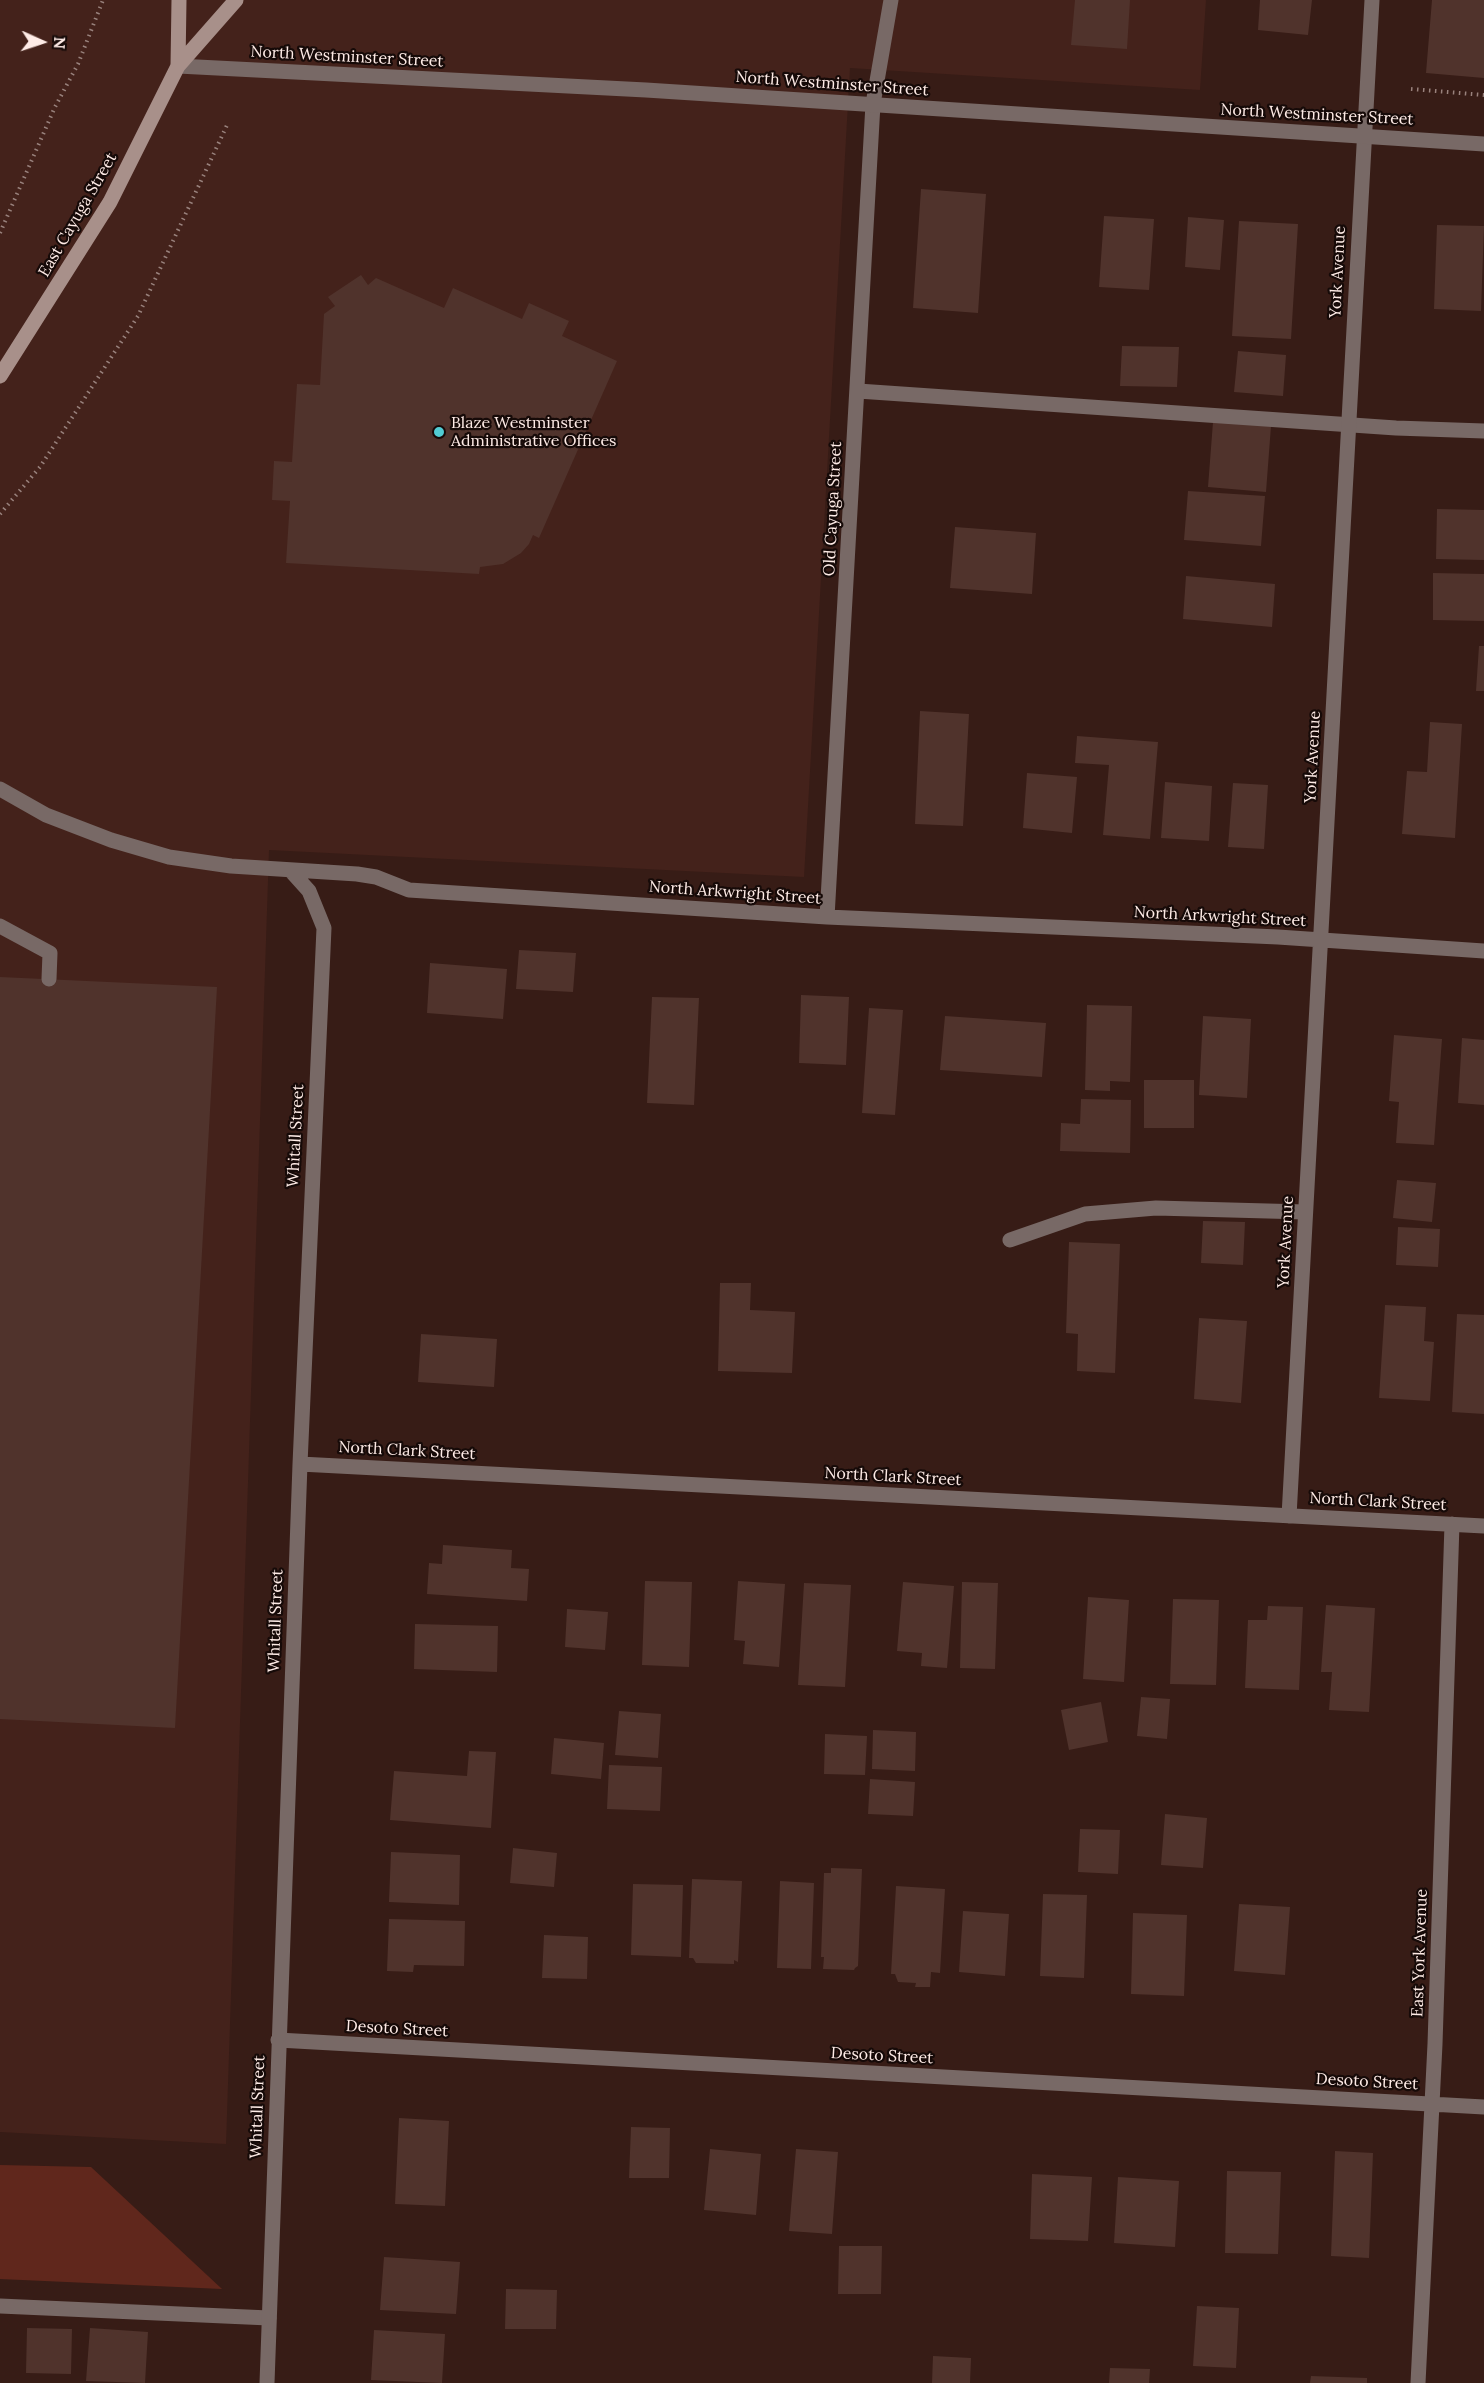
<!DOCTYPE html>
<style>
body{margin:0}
#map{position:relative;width:1484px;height:2383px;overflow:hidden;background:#371c16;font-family:Lora,serif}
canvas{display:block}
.north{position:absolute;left:12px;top:12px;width:60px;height:60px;-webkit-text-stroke:4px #160a08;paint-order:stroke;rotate:93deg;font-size:16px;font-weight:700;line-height:24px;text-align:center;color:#feebe6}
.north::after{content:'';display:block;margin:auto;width:21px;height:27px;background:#feebe6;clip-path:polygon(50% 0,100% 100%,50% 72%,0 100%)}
</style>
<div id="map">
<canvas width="1484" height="2383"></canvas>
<div class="north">N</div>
</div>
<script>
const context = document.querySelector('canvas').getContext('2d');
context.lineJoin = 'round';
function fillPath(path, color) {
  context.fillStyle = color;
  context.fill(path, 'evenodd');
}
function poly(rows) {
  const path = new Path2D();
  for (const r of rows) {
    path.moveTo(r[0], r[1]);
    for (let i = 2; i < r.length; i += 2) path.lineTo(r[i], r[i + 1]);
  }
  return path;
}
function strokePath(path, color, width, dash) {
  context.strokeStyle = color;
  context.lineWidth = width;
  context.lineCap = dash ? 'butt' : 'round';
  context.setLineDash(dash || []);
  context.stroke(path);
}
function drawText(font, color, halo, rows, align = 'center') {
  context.font = font + ' Lora,serif';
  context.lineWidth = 4.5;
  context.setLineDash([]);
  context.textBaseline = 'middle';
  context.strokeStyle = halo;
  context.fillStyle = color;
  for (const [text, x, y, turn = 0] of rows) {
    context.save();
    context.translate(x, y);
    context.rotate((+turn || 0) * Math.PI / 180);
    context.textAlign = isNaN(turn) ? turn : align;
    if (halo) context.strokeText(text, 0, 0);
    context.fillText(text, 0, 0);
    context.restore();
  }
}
const built = poly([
 [0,0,1206,0,1200,90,850,68,804,877,269,850,226,2144,0,2132]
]);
const green = poly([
 [0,2165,91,2167,222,2289,0,2279]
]);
const building = poly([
 [1075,0,1130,0,1127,49,1071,45],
 [1260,0,1312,0,1308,35,1258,30],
 [1432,0,1484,0,1484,78,1426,73],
 [921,189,986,194,978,313,913,308],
 [1104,216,1154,219,1149,290,1099,287],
 [1188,217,1224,220,1220,270,1185,267],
 [1239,221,1298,224,1291,339,1232,336],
 [1437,225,1484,226,1481,311,1434,309],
 [361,275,368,285,376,278,444,308,453,288,522,319,529,303,569,321,562,336,617,361,539,538,533,535,529,544,521,553,503,564,480,567,479,574,286,563,290,501,272,500,274,461,292,462,297,384,320,385,324,314,335,306,328,297],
 [1122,346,1179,347,1177,387,1120,386],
 [1238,351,1286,355,1283,396,1234,392],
 [1213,422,1271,426,1266,492,1208,487],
 [1188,491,1265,496,1261,546,1184,540],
 [1437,509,1484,510,1484,560,1436,559],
 [955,527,1036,533,1032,594,950,588],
 [1433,573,1484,574,1484,621,1433,620],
 [1186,576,1275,584,1272,627,1183,619],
 [1479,646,1484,646,1484,691,1476,691],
 [920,711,969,714,963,826,915,824],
 [1430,722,1462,724,1455,838,1402,834,1407,771,1427,772],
 [1077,736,1158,742,1150,839,1103,835,1109,765,1075,763],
 [1027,773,1077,777,1072,833,1023,828],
 [1165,782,1212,786,1209,841,1161,838],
 [1233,783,1268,785,1264,849,1228,847],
 [519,950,576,953,573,992,516,989],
 [430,963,507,969,503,1019,427,1013],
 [0,977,217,987,175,1728,0,1719],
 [801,995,849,997,846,1065,799,1063],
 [652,997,699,998,694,1105,647,1103],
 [1087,1005,1132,1006,1130,1082,1110,1081,1110,1091,1085,1090],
 [869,1008,903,1010,895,1115,862,1113],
 [945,1016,1046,1023,1042,1077,940,1070],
 [1203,1016,1251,1019,1247,1098,1199,1095],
 [1394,1035,1442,1039,1434,1145,1396,1143,1399,1102,1389,1101],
 [1462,1038,1484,1040,1484,1105,1458,1103],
 [1144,1080,1194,1080,1194,1128,1144,1128],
 [1081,1099,1131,1100,1130,1153,1060,1151,1061,1123,1080,1124],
 [1397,1180,1436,1183,1432,1222,1393,1218],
 [1203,1221,1245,1222,1243,1265,1201,1263],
 [1398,1227,1440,1229,1438,1267,1396,1265],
 [1069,1242,1120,1244,1115,1373,1077,1371,1078,1334,1066,1333],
 [720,1283,751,1283,750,1310,795,1312,792,1373,718,1371],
 [1385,1305,1426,1307,1424,1341,1434,1342,1430,1401,1379,1398],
 [1457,1314,1484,1315,1484,1414,1452,1412],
 [1199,1318,1247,1321,1241,1403,1194,1399],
 [421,1334,497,1339,494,1387,418,1382],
 [443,1545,512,1550,511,1568,529,1569,527,1601,427,1594,429,1563,442,1564],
 [645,1581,692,1582,689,1667,642,1665],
 [738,1581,785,1584,779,1667,743,1664,745,1641,734,1640],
 [903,1582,954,1586,947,1668,921,1666,922,1653,897,1651],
 [962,1582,998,1583,995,1669,960,1668],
 [804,1583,851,1585,845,1687,798,1685],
 [1088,1597,1129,1600,1124,1682,1083,1679],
 [1173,1599,1219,1600,1216,1685,1170,1684],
 [1326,1605,1375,1608,1369,1712,1329,1710,1332,1672,1321,1672],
 [1268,1606,1303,1607,1299,1690,1245,1688,1248,1620,1267,1620],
 [567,1609,608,1612,605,1650,565,1647],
 [415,1624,498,1626,497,1672,414,1669],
 [1141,1697,1170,1699,1167,1739,1137,1736],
 [1101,1702,1108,1742,1069,1750,1061,1710],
 [619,1711,661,1714,658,1758,615,1755],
 [873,1730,916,1732,915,1771,872,1769],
 [825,1734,867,1736,865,1775,824,1774],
 [554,1738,604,1743,601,1779,551,1774],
 [469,1751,496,1752,491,1828,390,1820,394,1771,467,1776],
 [609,1765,662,1767,660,1811,607,1809],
 [870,1779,915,1782,913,1816,868,1814],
 [1165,1814,1207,1818,1203,1868,1161,1865],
 [1080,1829,1120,1830,1118,1874,1078,1872],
 [513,1848,557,1853,554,1887,510,1883],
 [391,1852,460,1855,459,1905,389,1902],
 [831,1868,862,1869,858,1966,855,1968,854,1970,823,1969,824,1957,821,1957,824,1873,831,1873],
 [692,1879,742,1881,738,1962,734,1960,734,1964,696,1963,693,1958,689,1958],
 [780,1881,814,1883,811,1969,777,1968],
 [633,1884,683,1885,681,1957,631,1955],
 [896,1886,945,1889,940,1973,931,1972,930,1987,915,1987,916,1983,898,1982,895,1974,891,1974],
 [1043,1894,1087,1895,1084,1978,1040,1976],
 [1239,1904,1290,1907,1285,1975,1234,1971],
 [963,1911,1009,1914,1005,1976,959,1972],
 [1133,1913,1187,1915,1184,1996,1131,1994],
 [389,1919,465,1921,464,1966,414,1965,413,1972,387,1971],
 [544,1935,588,1937,587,1979,542,1978],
 [399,2118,449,2121,445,2206,395,2204],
 [631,2127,670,2128,669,2178,629,2178],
 [710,2149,761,2154,756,2215,704,2210],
 [796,2149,838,2152,832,2234,789,2231],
 [1335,2151,1373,2153,1369,2258,1331,2256],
 [1227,2171,1281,2172,1278,2254,1225,2253],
 [1032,2174,1092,2177,1088,2241,1030,2239],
 [1118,2177,1179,2181,1175,2247,1114,2243],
 [839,2246,882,2246,881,2294,838,2294],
 [384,2257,460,2262,456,2314,380,2310],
 [506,2289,557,2290,556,2329,505,2329],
 [1197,2306,1239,2308,1236,2368,1193,2366],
 [27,2328,72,2329,71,2374,26,2373],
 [90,2328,148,2332,145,2383,86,2381],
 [374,2330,445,2334,442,2383,371,2380],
 [933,2356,971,2358,970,2383,932,2383],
 [1110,2368,1150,2369,1149,2383,1109,2383],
 [1311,2376,1367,2378,1367,2383,1310,2383]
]);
const path = poly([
 [1411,89,1484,95],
 [0,233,55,107,78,64,103,0],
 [0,514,40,467,138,316,228,123]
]);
const service = poly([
 [873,104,891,0],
 [858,391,1396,428,1484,431],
 [0,926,50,953,49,979],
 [1010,1240,1085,1214,1156,1208,1305,1212],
 [0,2306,269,2318]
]);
const minor = poly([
 [0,789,46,815,111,840,169,857,231,866,357,874,376,877,409,890,827,917,1278,937,1484,951],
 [827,917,873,104],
 [300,1464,1484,1526],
 [1289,1516,1372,0],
 [278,2040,1484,2107],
 [267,2383,300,1464,324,928,309,891,291,871],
 [1418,2383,1435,2044,1452,1524]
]);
const tertiary = poly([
 [178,66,646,90,1484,144]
]);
const secondary = poly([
 [178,66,179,0],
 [0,376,110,202,178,66,236,0]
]);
const markers = [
 [439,432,6,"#51ccd3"]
];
const streetNames = [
 ["North Westminster Street",347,57,3],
 ["North Westminster Street",832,84,4],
 ["North Westminster Street",1317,115,3],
 ["East Cayuga Street",78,215,-60],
 ["York Avenue",1338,272,-87],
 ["Old Cayuga Street",833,509,-87],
 ["York Avenue",1313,757,-87],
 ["North Arkwright Street",735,893,4],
 ["North Arkwright Street",1220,917,3],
 ["Whitall Street",296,1136,-87],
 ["York Avenue",1286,1242,-87],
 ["North Clark Street",407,1451,3],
 ["North Clark Street",893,1477,3],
 ["North Clark Street",1378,1502,3],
 ["Whitall Street",276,1621,-88],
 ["East York Avenue",1420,1953,-88],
 ["Desoto Street",397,2029,3],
 ["Desoto Street",882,2056,3],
 ["Desoto Street",1367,2082,3],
 ["Whitall Street",258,2107,-88]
];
const poiNames = [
 ["Blaze Westminster",451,423],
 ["Administrative Offices",451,441]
];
fillPath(built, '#44221b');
fillPath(green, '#60271c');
fillPath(building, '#50332c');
strokePath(path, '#99827d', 4, [1.5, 4.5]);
strokePath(service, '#786966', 15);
strokePath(minor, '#786966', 15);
strokePath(tertiary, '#786966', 15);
strokePath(secondary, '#a8908a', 15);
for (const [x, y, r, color] of markers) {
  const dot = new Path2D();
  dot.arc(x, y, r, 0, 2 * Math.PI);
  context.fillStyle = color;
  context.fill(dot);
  strokePath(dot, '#160a08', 2);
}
drawText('16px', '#feebe6', '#160a08', streetNames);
drawText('16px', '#feebe6', '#160a08', poiNames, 'left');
</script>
